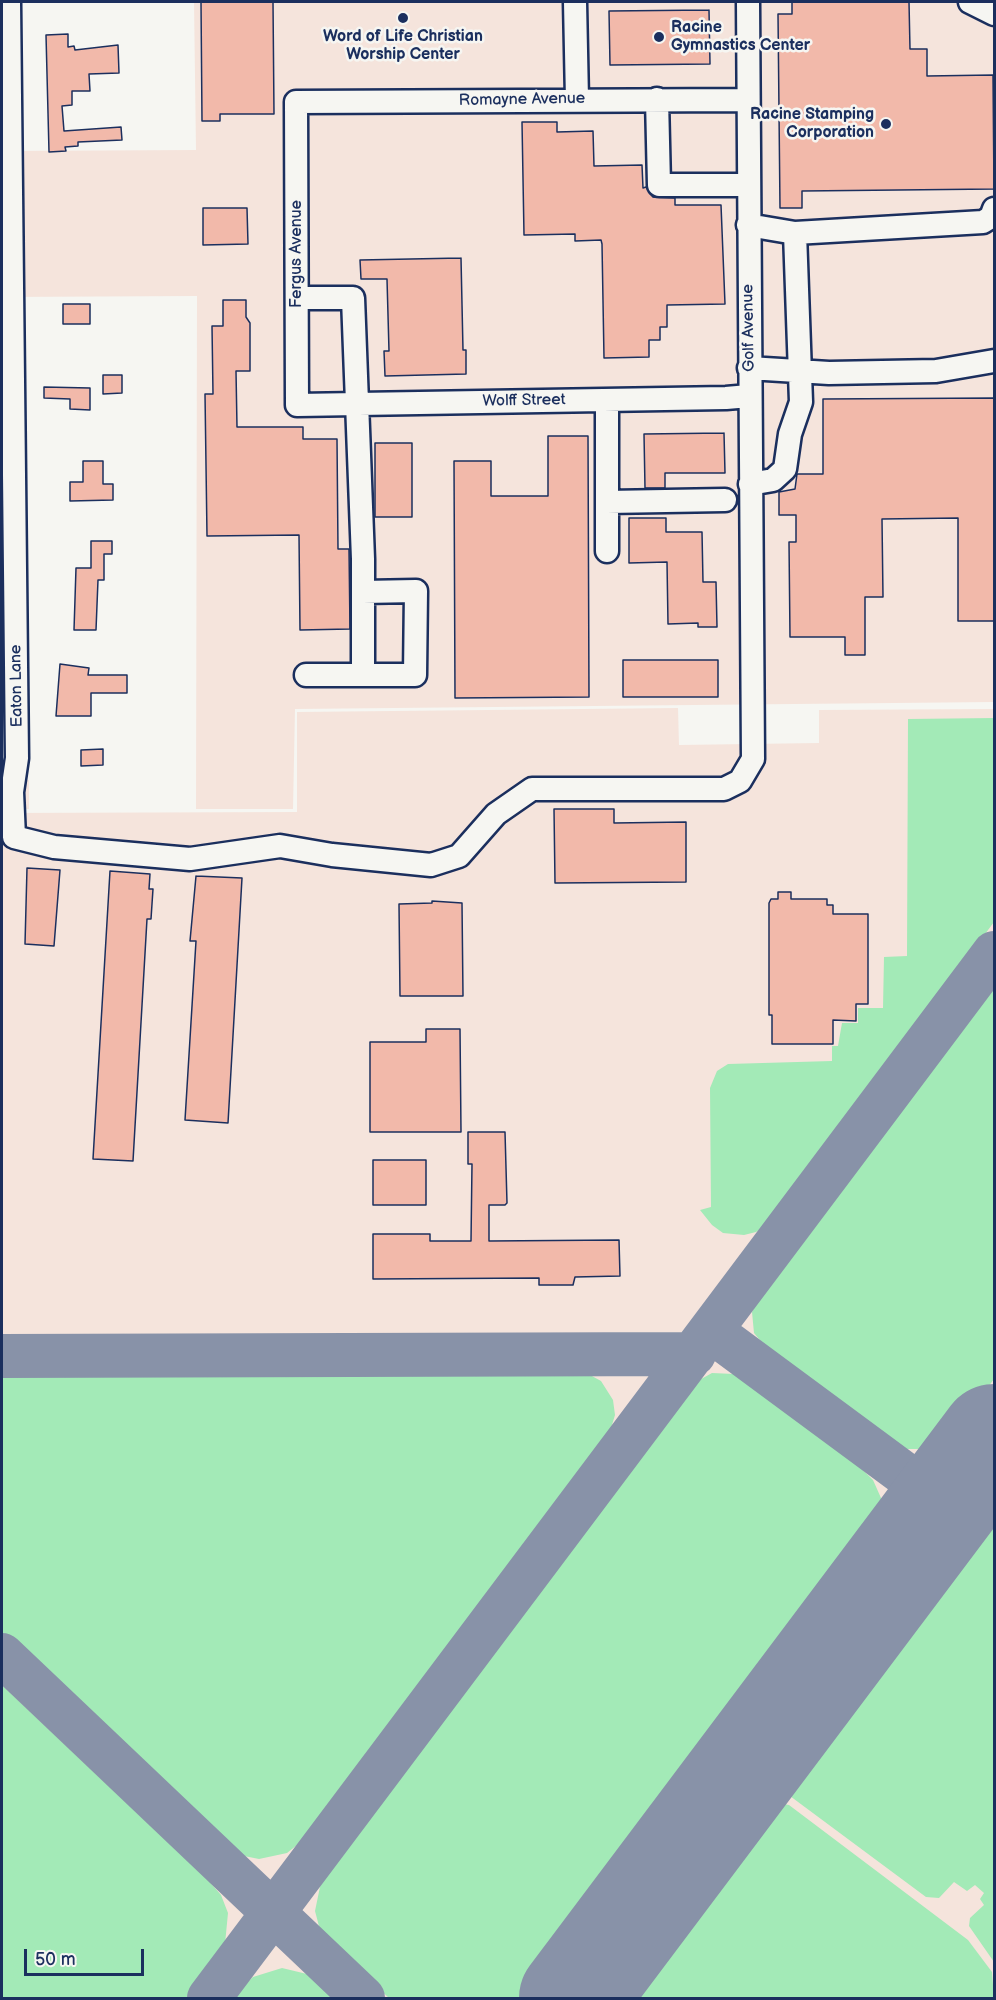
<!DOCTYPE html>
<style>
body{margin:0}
#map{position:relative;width:996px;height:2000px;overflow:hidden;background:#f6f6f2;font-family:"Balsamiq Sans",sans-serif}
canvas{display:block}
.frame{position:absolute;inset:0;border:3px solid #1b2f5e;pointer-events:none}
.scale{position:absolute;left:24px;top:1949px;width:120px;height:27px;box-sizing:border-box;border:3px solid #1b2f5e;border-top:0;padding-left:8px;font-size:18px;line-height:21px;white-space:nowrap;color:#1b2f5e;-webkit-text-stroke:4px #f6f6f2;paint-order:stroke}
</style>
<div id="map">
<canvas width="996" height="2000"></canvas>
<div class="frame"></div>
<div class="scale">50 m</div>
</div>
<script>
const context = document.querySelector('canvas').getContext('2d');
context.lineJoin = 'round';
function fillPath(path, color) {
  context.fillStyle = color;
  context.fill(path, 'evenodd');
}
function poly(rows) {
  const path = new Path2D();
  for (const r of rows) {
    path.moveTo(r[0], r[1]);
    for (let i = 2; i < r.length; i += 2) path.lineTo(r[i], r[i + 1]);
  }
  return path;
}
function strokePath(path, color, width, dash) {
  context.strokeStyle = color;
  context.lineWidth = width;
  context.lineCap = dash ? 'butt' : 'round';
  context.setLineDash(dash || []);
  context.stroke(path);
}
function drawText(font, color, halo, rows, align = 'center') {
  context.font = font + ' "Balsamiq Sans",sans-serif';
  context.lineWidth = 5;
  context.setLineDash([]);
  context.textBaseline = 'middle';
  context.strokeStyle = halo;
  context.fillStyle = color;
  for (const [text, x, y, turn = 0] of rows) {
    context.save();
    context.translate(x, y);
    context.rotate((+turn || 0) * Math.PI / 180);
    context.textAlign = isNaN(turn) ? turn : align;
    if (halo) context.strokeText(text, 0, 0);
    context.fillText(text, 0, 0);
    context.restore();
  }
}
const built = poly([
 [194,2,994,2,994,702,295,709,293,809,196,809,197,296,5,297,7,716,2,729,2,151,196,150],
 [678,708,679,745,819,743,819,710,994,709,994,1998,2,1998,2,813,297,812,297,712],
 [29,780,29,809,2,810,2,781]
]);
const green = poly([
 [994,718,994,922,769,1223,756,1232,744,1235,723,1233,712,1225,700,1210,711,1207,710,1088,717,1071,728,1064,832,1061,832,1046,838,1046,842,1023,858,1023,858,1008,883,1008,884,957,907,956,908,719],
 [994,983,994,1379,949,1440,926,1449,903,1449,877,1434,769,1351,754,1333,752,1312,765,1287],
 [2,1369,571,1371,590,1375,601,1381,613,1400,615,1415,608,1438,307,1837,287,1853,259,1859,244,1856,226,1847,2,1634],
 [712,1373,734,1374,743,1378,863,1470,873,1480,881,1498,884,1520,881,1532,529,1998,389,1998,333,1946,320,1930,315,1911,321,1882,694,1383],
 [994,1502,994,1962,969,1926,970,1918,984,1905,980,1899,984,1893,975,1885,967,1891,954,1882,939,1898,926,1897,790,1796,785,1784,785,1780],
 [2,1685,208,1880,221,1895,228,1913,225,1944,186,1998,2,1998],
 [769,1801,789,1805,968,1940,992,1972,994,1998,622,1998],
 [282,1968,307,1974,334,1998,231,1998,253,1977]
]);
const taxiway = poly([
 [711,1331,945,1504],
 [2,1356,694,1354],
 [2,1655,363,1998],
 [209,1998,994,953]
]);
const runway = poly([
 [573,1998,994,1438]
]);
const building = poly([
 [201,2,273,2,274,114,220,114,220,121,202,121,201,2],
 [792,2,909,2,910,49,927,49,927,76,993,75,994,189,802,191,802,208,780,208,778,14,792,14,792,2],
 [709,10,710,64,610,65,609,11,709,10],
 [68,34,68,47,74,46,75,50,118,45,119,73,89,74,90,91,72,91,72,105,62,106,64,131,121,127,122,140,78,142,78,146,65,147,66,151,49,152,46,35,68,34],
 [522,122,557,122,557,132,593,131,594,166,642,165,643,188,646,187,653,197,675,198,675,205,721,205,725,304,667,305,667,327,660,327,660,340,649,340,649,357,604,358,602,244,601,240,575,241,575,234,524,235,522,122],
 [203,208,247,208,248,244,203,245,203,208],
 [461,258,463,350,466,350,466,374,385,376,384,351,389,351,387,279,361,279,360,260,461,258],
 [223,300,246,300,246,317,250,323,250,371,236,371,237,427,303,427,303,439,337,439,338,549,349,549,350,629,300,630,299,535,207,536,205,394,213,394,212,326,223,326,223,300],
 [63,304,90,304,90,324,63,324,63,304],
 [103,375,122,375,122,393,103,394,103,375],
 [44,387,90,388,90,410,70,409,70,399,44,398,44,387],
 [994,398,994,621,958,621,958,518,882,519,883,597,865,597,865,655,845,655,845,637,790,637,789,542,796,542,796,515,779,515,779,492,795,489,797,474,823,474,823,399,994,398],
 [724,433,725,473,665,473,665,488,645,488,644,434,724,433],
 [548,436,588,436,589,697,455,698,454,461,491,461,491,496,548,496,548,436],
 [375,443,412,443,412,517,375,517,375,443],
 [83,461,103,461,103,484,113,484,113,500,70,501,70,482,83,482,83,461],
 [629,518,666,518,666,532,702,532,703,582,716,582,717,627,698,627,698,623,668,624,667,562,629,563,629,518],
 [91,541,112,541,112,554,104,554,104,580,98,580,96,630,74,630,76,568,91,568,91,541],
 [623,660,718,660,718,697,623,697,623,660],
 [60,664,89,668,88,675,127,675,127,693,91,693,91,716,56,716,60,664],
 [103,749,103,765,81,766,81,750,103,749],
 [554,809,614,809,614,823,686,822,686,882,555,883,554,809],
 [27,868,60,870,54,946,25,944,27,868],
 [110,871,150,874,149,889,153,889,151,919,147,919,133,1161,93,1159,110,871],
 [196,876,242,878,228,1123,185,1120,196,941,190,941,196,876],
 [778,892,791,892,791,899,827,899,827,905,833,905,833,914,868,914,868,1004,856,1004,856,1021,833,1020,833,1044,772,1044,772,1015,769,1015,769,903,771,899,778,899,778,892],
 [432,901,462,903,463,996,400,996,399,904,432,903,432,901],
 [426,1029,460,1029,461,1132,370,1132,370,1042,426,1042,426,1029],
 [468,1132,505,1132,507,1203,505,1205,489,1205,489,1241,619,1240,620,1276,575,1277,573,1285,539,1285,539,1278,373,1279,373,1234,430,1234,430,1241,471,1241,472,1164,468,1164,468,1132],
 [373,1160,426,1160,426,1205,373,1205,373,1160]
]);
const minor = poly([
 [9,2,17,758,12,792,14,837,54,847,190,859,280,846,332,855,431,865,459,856,496,814,532,789,724,789,740,781,753,759,748,2],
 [575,2,577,100],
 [970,2,994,14],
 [657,99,659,185,748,185],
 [747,100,296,102,297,405,726,398,749,396],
 [748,225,795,233,983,222,991,217,994,209],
 [297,298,353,298,363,559,363,675,415,675,416,591,363,592],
 [749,368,829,373,936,371,994,361],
 [607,400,607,551],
 [750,484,773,480,785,469,790,434,801,402,795,233],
 [607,502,725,500],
 [306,675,363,675]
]);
const markers = [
 [403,18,6,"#1b2f5e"],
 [659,37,6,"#1b2f5e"],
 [886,124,6,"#1b2f5e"]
];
const poiNames = [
 ["Racine",671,28],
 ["Gymnastics Center",671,46],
 ["Word of Life Christian",403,37,"center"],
 ["Worship Center",403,55,"center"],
 ["Racine Stamping",874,115,"right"],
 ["Corporation",874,133,"right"]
];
const streetNames = [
 ["Romayne Avenue",522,100,-1],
 ["Fergus Avenue",297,254,-90],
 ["Golf Avenue",749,328,-91],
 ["Wolff Street",524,401,-1],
 ["Eaton Lane",17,686,-91]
];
fillPath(built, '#f5e4dc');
fillPath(green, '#a3eab7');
strokePath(taxiway, '#8892a8', 44);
strokePath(runway, '#8892a8', 108);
fillPath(building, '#f2b9aa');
strokePath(building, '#1b2f5e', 1.5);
strokePath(minor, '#1b2f5e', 27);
strokePath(minor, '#f6f6f2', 22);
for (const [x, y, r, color] of markers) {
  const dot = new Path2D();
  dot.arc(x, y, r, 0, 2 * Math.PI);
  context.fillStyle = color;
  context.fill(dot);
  strokePath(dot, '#f6f6f2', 2);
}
drawText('bold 16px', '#1b2f5e', '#f6f6f2', poiNames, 'left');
drawText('16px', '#1b2f5e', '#f6f6f2', streetNames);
</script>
